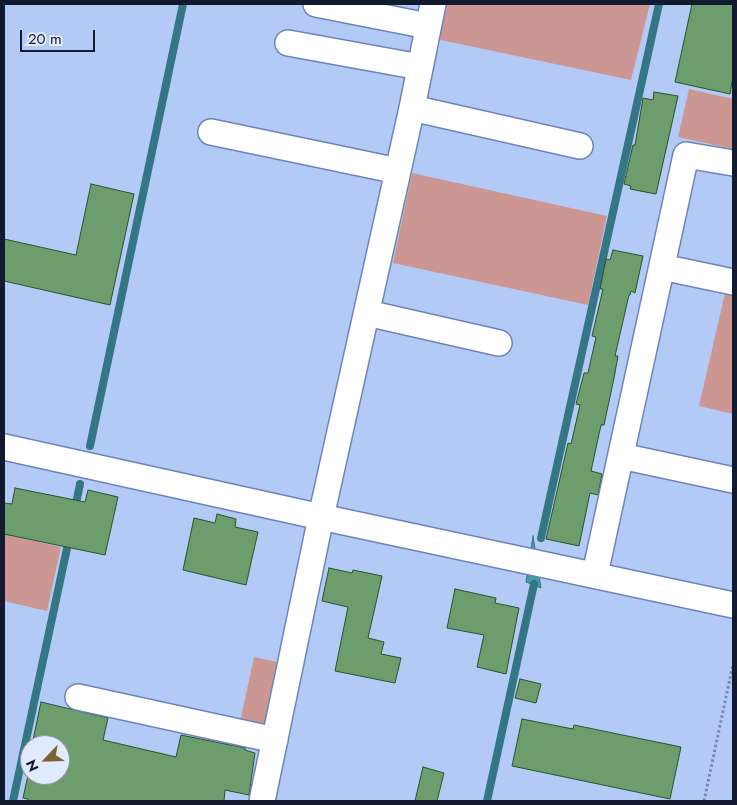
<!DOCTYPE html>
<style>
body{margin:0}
#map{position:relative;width:737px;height:805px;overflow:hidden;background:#b3c9f6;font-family:Jost,sans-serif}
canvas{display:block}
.frame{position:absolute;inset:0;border:5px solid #111a2f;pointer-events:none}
.north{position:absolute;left:20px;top:735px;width:50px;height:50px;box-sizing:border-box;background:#e1eafb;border:1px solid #8e97a9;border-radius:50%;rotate:246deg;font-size:14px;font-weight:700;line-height:20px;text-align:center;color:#111a2f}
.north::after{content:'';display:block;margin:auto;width:18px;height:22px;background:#7a6333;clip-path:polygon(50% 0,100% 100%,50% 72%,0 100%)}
.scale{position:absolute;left:20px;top:30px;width:75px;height:22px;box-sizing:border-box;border:2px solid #111a2f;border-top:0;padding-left:6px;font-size:15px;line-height:18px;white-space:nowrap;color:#111a2f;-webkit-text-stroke:4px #e1eafb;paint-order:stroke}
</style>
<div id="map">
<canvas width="737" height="805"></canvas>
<div class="frame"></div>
<div class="north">N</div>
<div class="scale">20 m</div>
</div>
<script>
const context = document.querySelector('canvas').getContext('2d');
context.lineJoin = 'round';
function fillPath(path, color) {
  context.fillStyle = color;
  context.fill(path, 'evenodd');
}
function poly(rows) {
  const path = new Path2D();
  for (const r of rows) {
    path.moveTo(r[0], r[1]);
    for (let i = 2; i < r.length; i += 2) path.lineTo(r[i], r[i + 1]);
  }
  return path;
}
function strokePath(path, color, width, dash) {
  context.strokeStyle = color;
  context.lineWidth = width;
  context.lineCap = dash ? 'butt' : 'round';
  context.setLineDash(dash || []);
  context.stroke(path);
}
const green = poly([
 [444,4,650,4,631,80,436,39],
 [689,89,733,99,733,149,678,137],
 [412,173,607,216,588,305,393,263],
 [726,289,733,290,733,414,699,406],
 [4,534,61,547,47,611,4,601],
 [254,657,286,664,272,729,240,722]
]);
const water = poly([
 [533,536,541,588,526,582,533,536]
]);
const stream = poly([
 [90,446,183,4],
 [75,508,80,484],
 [541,538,659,4],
 [13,801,69,539],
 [487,801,534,584]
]);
const building = poly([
 [692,4,733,4,733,76,730,94,675,82,692,4],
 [654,92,678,96,656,194,630,189,631,186,624,184,633,145,635,145,643,98,653,100,654,92],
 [91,184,134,194,110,305,4,281,4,239,76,255,91,184],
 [613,250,643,256,635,293,631,291,630,295,629,295,615,356,618,356,614,378,604,425,601,425,591,471,602,474,598,495,590,493,579,546,546,539,568,443,571,444,580,405,576,404,584,373,588,373,596,337,592,336,603,289,600,289,606,259,610,260,613,250],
 [15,488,85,502,88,490,118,497,105,555,4,534,4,503,12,504,15,488],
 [217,514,236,519,235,527,258,532,246,585,183,570,194,518,215,523,217,514],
 [329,568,352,573,353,570,382,576,368,638,384,642,381,654,401,658,395,683,335,671,348,607,322,601,329,568],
 [455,589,496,598,495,603,519,608,506,674,477,667,484,635,447,628,455,589],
 [520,679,541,684,536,703,515,698,520,679],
 [41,702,108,718,103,740,176,757,181,735,245,748,245,750,255,753,249,795,225,790,224,801,28,801,28,799,23,798,30,766,30,775,60,775,60,745,32,745,41,702],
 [522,719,573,729,574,725,681,747,670,799,512,766,522,719],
 [423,767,444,773,437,801,415,801,423,767]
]);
const path = poly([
 [704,801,733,664]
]);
const minor = poly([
 [316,4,428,26],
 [288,43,420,67],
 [412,108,580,146],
 [211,132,398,171],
 [662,267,733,282],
 [367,313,499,343],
 [4,447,321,517,733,605],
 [621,456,733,480],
 [595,574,686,155,733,163],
 [78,697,275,740],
 [262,801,321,517,412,108,433,4]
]);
fillPath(green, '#cc9792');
fillPath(water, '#439da7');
strokePath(water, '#347683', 1);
strokePath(stream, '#347683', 8);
fillPath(building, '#6d9c6d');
strokePath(building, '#29542a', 1);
strokePath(minor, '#6c85b9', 28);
strokePath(path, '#7789ad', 3, [2.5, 2.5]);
strokePath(minor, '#fff', 25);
</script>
